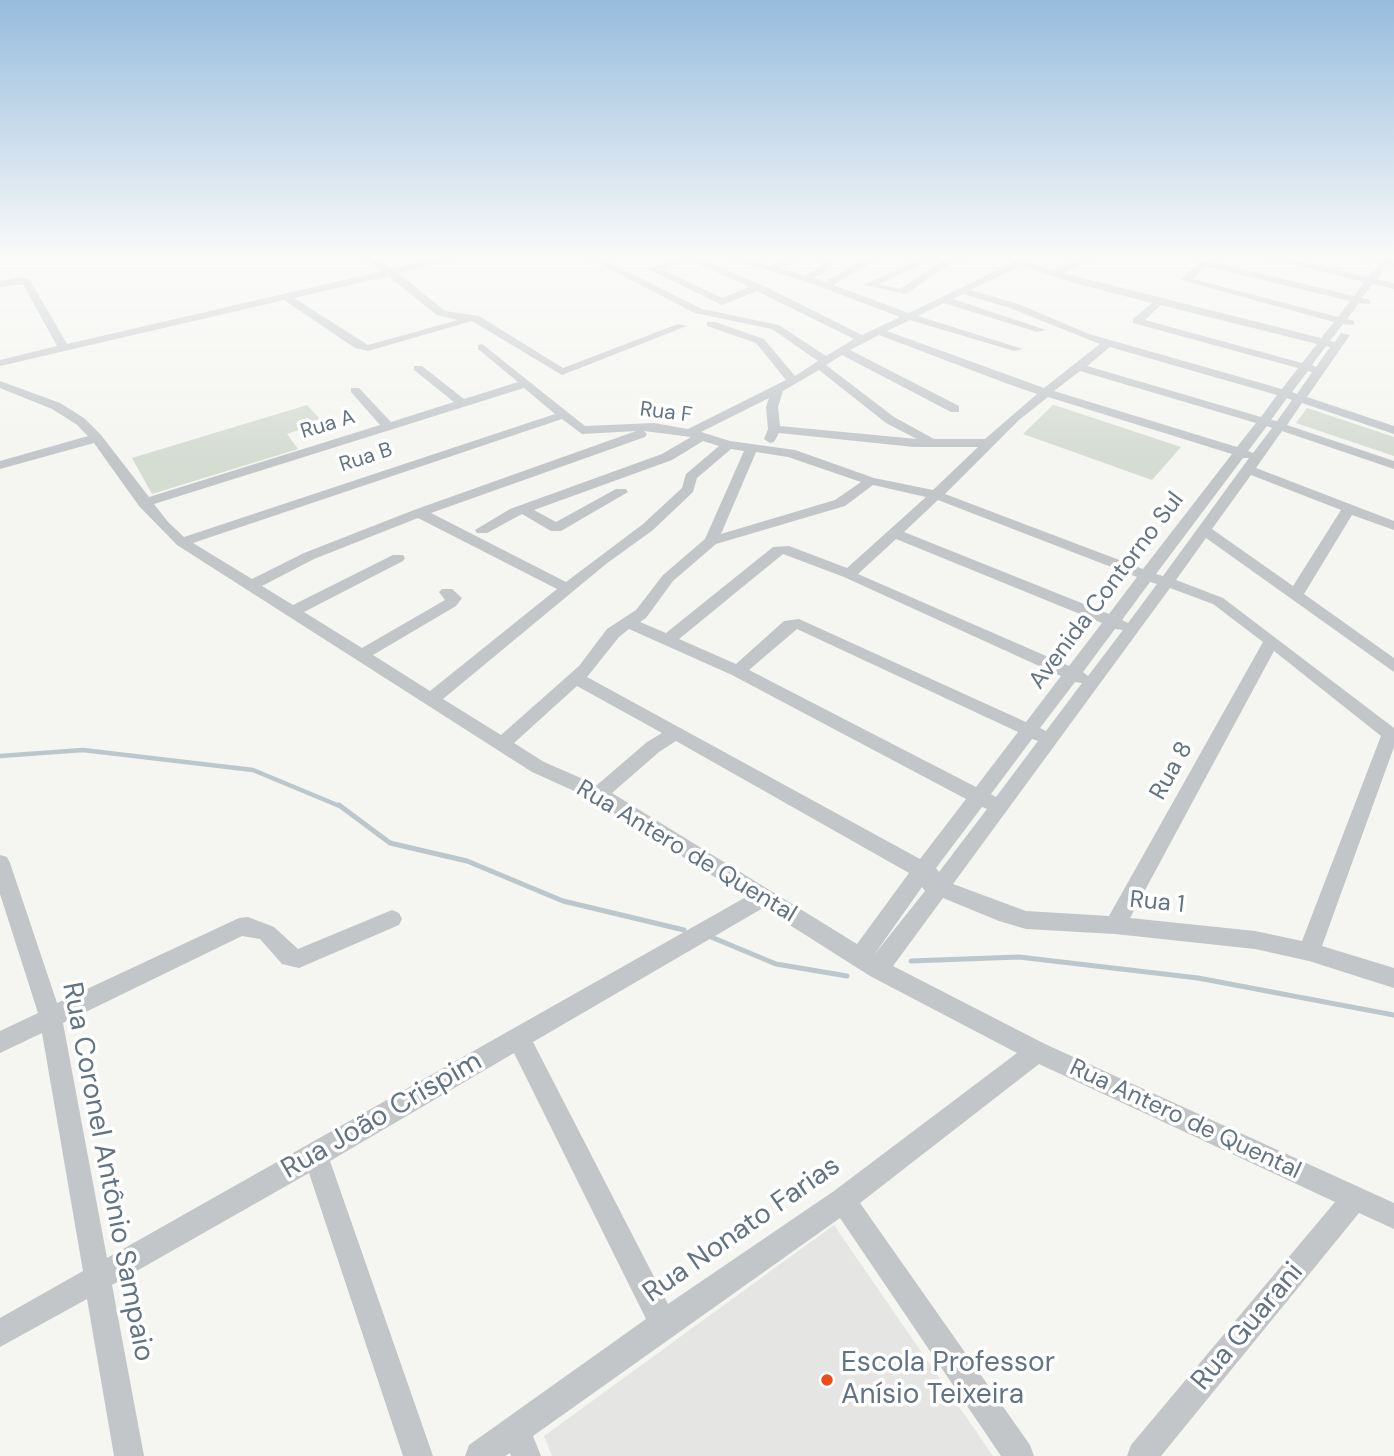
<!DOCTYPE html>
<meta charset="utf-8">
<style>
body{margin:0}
canvas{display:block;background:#f5f5f1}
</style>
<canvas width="1394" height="1456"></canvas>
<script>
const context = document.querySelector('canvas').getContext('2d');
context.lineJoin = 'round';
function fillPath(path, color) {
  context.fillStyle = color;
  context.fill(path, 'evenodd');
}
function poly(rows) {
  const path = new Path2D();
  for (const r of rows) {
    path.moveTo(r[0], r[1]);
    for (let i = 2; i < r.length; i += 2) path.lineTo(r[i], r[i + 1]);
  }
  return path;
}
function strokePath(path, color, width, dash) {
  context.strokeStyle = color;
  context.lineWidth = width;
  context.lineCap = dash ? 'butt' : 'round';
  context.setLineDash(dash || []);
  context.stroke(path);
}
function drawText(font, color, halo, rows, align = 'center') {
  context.font = font + ' "DM Sans",sans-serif';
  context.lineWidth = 7;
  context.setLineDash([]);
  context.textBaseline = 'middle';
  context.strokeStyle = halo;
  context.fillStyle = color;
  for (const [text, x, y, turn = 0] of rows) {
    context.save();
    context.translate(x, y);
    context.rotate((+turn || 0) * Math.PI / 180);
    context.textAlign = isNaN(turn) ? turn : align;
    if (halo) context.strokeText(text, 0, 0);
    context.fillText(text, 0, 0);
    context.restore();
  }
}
const built = poly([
 [834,1225,993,1456,552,1456,544,1436]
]);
const green = poly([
 [307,405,323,422,287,434,298,449,152,494,132,458],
 [1053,405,1054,405,1181,447,1152,480,1023,434],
 [1307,408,1394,437,1394,456,1296,423]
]);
const streamFar1 = poly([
 [0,756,83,750,253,770,342,807]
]);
const stream = poly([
 [339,805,390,843,467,861,563,901,684,930],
 [711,937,776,964,847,976],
 [911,961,1019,957,1198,978,1394,1015]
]);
const minor = poly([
 [358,255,369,255,392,269,453,255,469,255,398,273,445,311,479,316,563,368,678,324,687,326,562,375,472,321,368,351,355,348,284,300,0,366,0,360,57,346,23,284,0,287,0,281,18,277,30,280,67,344,383,271,358,255],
 [388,276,437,315,458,320,368,345,294,298,388,276],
 [582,255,594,255,702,309,779,325,826,356,854,339,757,291,722,305,648,269,680,257,678,255,691,255,762,285,862,335,900,317,813,284,732,259,737,256,771,266,790,255,801,255,780,268,805,276,821,266,823,257,838,255,831,260,829,269,814,278,824,282,872,255,884,255,833,285,909,313,1018,260,1054,270,1089,255,1101,255,1063,273,1321,338,1334,322,1181,280,1198,263,1209,261,1354,296,1364,282,1256,255,1272,255,1368,277,1379,264,1348,255,1384,259,1394,255,1394,267,1387,265,1377,279,1394,283,1394,289,1373,284,1362,298,1370,300,1370,304,1359,303,1347,319,1354,321,1354,325,1343,324,1330,341,1335,342,1341,333,1350,335,1307,397,1394,426,1394,434,1302,403,1287,425,1394,461,1394,469,1282,431,1256,468,1394,521,1394,530,1352,515,1304,594,1394,658,1394,672,1206,538,1176,580,1223,598,1394,728,1394,747,1322,946,1394,968,1394,988,1309,961,1255,949,1115,934,1026,929,999,921,943,898,893,966,1045,1044,1394,1203,1394,1229,1359,1213,1161,1456,1127,1456,1131,1445,1335,1202,1039,1064,860,1203,1030,1445,1034,1456,1001,1456,840,1218,533,1436,541,1456,511,1456,510,1453,505,1456,465,1456,469,1445,646,1319,514,1053,330,1161,433,1456,403,1456,309,1173,112,1285,144,1456,114,1456,87,1299,0,1347,0,1318,83,1271,42,1033,0,1053,0,1031,38,1013,0,894,0,855,7,857,10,863,57,1003,239,918,248,917,274,927,298,949,392,910,399,913,402,919,399,925,299,968,282,964,260,939,242,936,63,1023,107,1258,746,897,592,799,532,772,177,545,139,506,94,443,0,469,0,461,88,436,76,424,52,409,0,388,0,381,60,403,84,418,101,435,149,497,380,425,351,392,351,388,359,388,391,422,454,402,414,370,414,366,422,366,464,399,518,382,478,349,478,345,482,344,585,426,654,423,688,429,786,380,756,343,707,326,707,322,715,322,764,339,795,376,818,361,772,329,695,313,582,255],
 [688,260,744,284,749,287,722,298,661,269,688,260],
 [1022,265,1074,283,1152,303,1133,319,1133,323,1298,368,1282,389,1089,334,1018,304,971,290,1022,265],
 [1204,267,1209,267,1350,301,1338,317,1193,279,1204,267],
 [963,294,1010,308,1100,344,1044,388,887,331,910,320,1014,351,1023,349,918,316,944,303,1037,332,1046,330,953,299,963,294],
 [1161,305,1317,344,1302,363,1145,320,1161,305],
 [879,335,1008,384,1037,394,985,439,934,439,894,417,826,365,842,355,951,412,959,412,959,406,850,350,879,335],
 [1326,346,1330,347,1316,367,1312,365,1326,346],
 [1110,347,1277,395,1261,417,1087,366,1110,347],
 [819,370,886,423,917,439,780,426,778,407,783,391,819,370],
 [1080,371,1256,423,1237,447,1054,391,1080,371],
 [1308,371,1312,372,1297,394,1292,392,1308,371],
 [524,388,555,414,184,537,168,522,154,504,524,388],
 [1048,397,1232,454,1143,569,945,494,1019,420,1048,397],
 [769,398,766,407,768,429,764,439,770,443,774,442,779,433,914,447,978,447,933,490,874,478,795,450,730,441,701,432,769,398],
 [1287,398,1292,400,1277,421,1271,420,1287,398],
 [562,419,582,434,636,431,414,510,304,553,252,579,193,543,562,419],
 [1267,426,1272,428,1253,453,1248,451,1267,426],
 [644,431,691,437,662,454,510,509,475,530,477,533,487,533,522,514,551,531,561,531,628,492,626,489,616,489,556,522,534,510,672,460,703,441,719,446,686,474,682,488,643,524,566,582,431,513,645,437,647,434,644,431],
 [731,449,744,451,705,539,663,575,636,610,607,629,579,666,501,735,443,699,606,564,653,530,693,492,697,478,731,449],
 [756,452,788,457,861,482,835,500,721,534,756,452],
 [1243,458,1249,458,1163,576,1156,574,1243,458],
 [1251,475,1341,510,1293,586,1212,529,1251,475],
 [873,485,926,497,847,568,789,546,773,547,666,633,640,622,646,618,673,581,716,544,845,506,873,485],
 [938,500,1137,577,1109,614,904,532,938,500],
 [418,518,557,589,430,691,373,655,456,606,462,598,452,589,442,589,439,592,445,600,362,648,304,612,403,561,405,558,403,555,393,555,293,605,262,586,314,559,418,518],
 [896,539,1102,623,1069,666,858,574,896,539],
 [783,554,844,577,1061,676,1026,722,799,619,784,621,736,664,679,639,783,554],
 [1150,582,1157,584,1128,623,1122,620,1150,582],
 [1170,588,1213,604,1263,642,1109,916,1026,911,953,884,1170,588],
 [629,629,732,675,966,799,920,859,587,677,619,637,629,629],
 [797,629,1018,732,976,787,749,670,797,629],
 [1115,629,1123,630,1088,676,1083,672,1115,629],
 [1274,651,1381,736,1302,941,1255,931,1130,918,1274,651],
 [1075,682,1082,683,1046,731,1040,728,1075,682],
 [577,686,662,733,647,742,597,785,544,762,514,743,577,686],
 [1032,739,1038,741,996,797,991,794,1032,739],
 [676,741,909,873,857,944,612,793,659,752,676,741],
 [982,807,987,809,939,872,936,868,982,807],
 [922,887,925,891,874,955,922,887],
 [763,908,870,976,1017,1053,834,1191,668,1304,533,1042,763,908],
 [928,255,931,256,931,260,879,284,900,289,937,264,958,255,971,255,943,268,906,294,864,285,928,255]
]);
const markers = [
 [827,1380,7,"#eb4d1a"]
];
const farStreetnames = [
 ["Rua F",666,413,7],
 ["Rua A",328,425,-17],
 ["Rua B",366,458,-18]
];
const streetNames = [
 ["Avenida Contorno Sul",1107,591,-53],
 ["Rua 8",1172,771,-61],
 ["Rua Antero de Quental",686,852,31],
 ["Rua 1",1157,903,6],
 ["Rua Antero de Quental",1185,1120,25]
];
const nearStreetnames = [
 ["Rua João Crispim",382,1116,-30],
 ["Rua Coronel Antônio Sampaio",107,1172,79],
 ["Rua Nonato Farias",742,1230,-35],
 ["Rua Guarani",1248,1327,-50]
];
const nearPoinames = [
 ["Escola Professor",841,1364],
 ["Anísio Teixeira",841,1396]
];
fillPath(built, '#e5e6e4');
fillPath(green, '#d5dcd2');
strokePath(streamFar1, '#bbc7cc', 4.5);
strokePath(stream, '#bbc7cc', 5);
fillPath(minor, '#c2c6c9');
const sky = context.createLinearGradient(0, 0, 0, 459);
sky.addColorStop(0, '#96bcdd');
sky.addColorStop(0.56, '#fafaf9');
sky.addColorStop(1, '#fafaf900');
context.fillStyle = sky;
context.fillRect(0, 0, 1394, 459);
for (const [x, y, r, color] of markers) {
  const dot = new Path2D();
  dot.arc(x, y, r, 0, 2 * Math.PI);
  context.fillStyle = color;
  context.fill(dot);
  strokePath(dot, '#fff', 2.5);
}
drawText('21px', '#627483', '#fff', farStreetnames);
drawText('24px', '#627483', '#fff', streetNames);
drawText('28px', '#627483', '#fff', nearStreetnames);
drawText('28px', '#627483', '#fff', nearPoinames, 'left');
</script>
